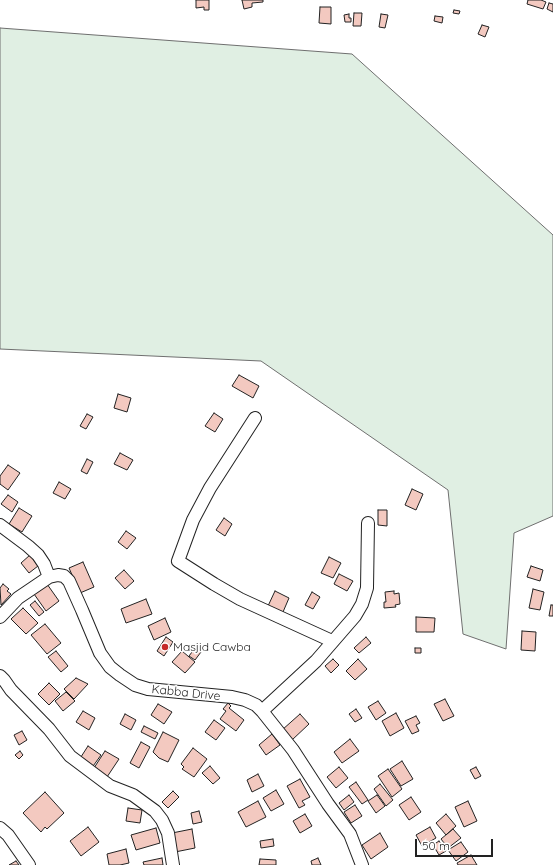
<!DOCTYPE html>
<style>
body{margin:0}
#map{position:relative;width:553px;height:865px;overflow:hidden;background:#fff;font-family:Quicksand,sans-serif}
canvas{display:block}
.scale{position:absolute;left:415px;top:839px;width:78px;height:18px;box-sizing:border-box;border:2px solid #222;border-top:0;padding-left:5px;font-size:12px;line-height:14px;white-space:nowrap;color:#222;-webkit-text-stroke:3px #fff;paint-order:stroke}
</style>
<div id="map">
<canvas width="553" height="865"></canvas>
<div class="scale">50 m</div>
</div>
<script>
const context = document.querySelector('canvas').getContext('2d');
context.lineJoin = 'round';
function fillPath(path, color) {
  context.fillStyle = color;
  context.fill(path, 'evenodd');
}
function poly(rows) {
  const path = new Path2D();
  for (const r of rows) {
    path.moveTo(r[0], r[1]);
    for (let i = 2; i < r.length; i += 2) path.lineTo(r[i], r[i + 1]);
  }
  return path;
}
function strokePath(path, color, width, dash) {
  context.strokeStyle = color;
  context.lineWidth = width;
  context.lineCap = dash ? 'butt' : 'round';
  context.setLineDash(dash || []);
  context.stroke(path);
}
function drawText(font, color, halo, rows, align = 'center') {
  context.font = font + ' Quicksand,sans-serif';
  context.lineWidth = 3;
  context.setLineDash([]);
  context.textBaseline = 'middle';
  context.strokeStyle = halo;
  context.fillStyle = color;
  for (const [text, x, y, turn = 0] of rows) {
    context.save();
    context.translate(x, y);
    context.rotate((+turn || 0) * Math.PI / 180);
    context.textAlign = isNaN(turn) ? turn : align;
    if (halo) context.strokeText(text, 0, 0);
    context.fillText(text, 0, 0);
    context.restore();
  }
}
const green = poly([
 [0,28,352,54,553,235,553,516,514,533,506,649,463,634,448,490,261,361,0,349,0,28]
]);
const building = poly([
 [196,0,209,0,209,10,204,10,204,7,196,8,196,0],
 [242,0,263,0,263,2,252,3,252,7,244,9,242,0],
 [528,0,541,0,546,2,543,9,527,4,528,0],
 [549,3,553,4,553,12,547,9,549,3],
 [320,7,331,7,331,24,319,23,320,7],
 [454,10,460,11,459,14,453,13,454,10],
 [354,13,362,13,361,26,353,26,354,13],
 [349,14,349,18,351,18,351,22,345,22,344,15,349,14],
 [381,14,388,15,385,28,379,27,381,14],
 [435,16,443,17,442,23,434,21,435,16],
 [482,25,489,27,485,37,478,34,482,25],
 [239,375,259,386,253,398,232,386,239,375],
 [118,394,131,398,127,412,114,408,118,394],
 [214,413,223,419,215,432,205,426,214,413],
 [87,414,93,417,86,429,80,426,87,414],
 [120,453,133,460,127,470,114,464,120,453],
 [87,459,93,462,87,474,81,471,87,459],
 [8,465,20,473,8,490,0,484,0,476,8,465],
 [59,482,71,489,65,499,53,493,59,482],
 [412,489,423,494,416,510,405,505,412,489],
 [8,495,18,502,12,512,1,504,8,495],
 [19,508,32,516,22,532,9,524,19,508],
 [378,510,387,510,387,526,378,525,378,510],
 [224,518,232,524,225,536,216,530,224,518],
 [126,531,136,538,127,549,118,542,126,531],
 [30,555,38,566,29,573,21,563,30,555],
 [329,557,341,563,333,578,321,573,329,557],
 [83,562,94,587,80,593,69,568,83,562],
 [531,566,543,570,540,581,527,577,531,566],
 [124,570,134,581,125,589,115,578,124,570],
 [339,574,353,581,347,591,334,584,339,574],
 [3,584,9,589,7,591,11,594,1,605,0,588,3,584],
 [47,584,59,601,46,611,34,594,47,584],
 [533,589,544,592,540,610,529,608,533,589],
 [275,591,289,598,283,612,268,606,275,591],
 [394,591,394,594,399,593,400,604,395,605,396,607,384,608,384,602,386,602,385,592,394,591],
 [312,592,320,597,313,609,305,605,312,592],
 [146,599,152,614,126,623,121,609,146,599],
 [35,601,44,612,39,616,30,605,35,601],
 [551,605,553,605,553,616,549,616,551,605],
 [23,608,38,623,26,634,11,619,23,608],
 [416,617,435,618,434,632,416,632,416,617],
 [165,618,171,632,154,640,148,626,165,618],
 [45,624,61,643,47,654,31,635,45,624],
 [522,631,536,632,535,651,521,650,522,631],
 [166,637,173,642,164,656,157,651,166,637],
 [366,637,371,643,359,653,354,648,366,637],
 [195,648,201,652,195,660,189,656,195,648],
 [415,648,421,648,421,653,415,653,415,648],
 [56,651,68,666,61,672,48,657,56,651],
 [182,651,195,662,185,673,172,662,182,651],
 [333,659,339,665,331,673,325,666,333,659],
 [358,659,367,669,355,680,346,671,358,659],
 [76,678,88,684,74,699,64,689,76,678],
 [49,683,60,694,49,705,38,694,49,683],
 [66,692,75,701,63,711,55,701,66,692],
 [445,699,454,716,443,721,434,704,445,699],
 [378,701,386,713,376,720,368,707,378,701],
 [228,703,231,706,229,708,244,720,236,731,220,719,226,711,223,709,228,703],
 [158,704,172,712,164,724,151,715,158,704],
 [356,709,362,718,355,722,349,714,356,709],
 [83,711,95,718,89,730,76,722,83,711],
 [396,713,404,728,390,736,382,721,396,713],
 [125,714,136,720,131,730,120,724,125,714],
 [300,714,309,724,292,740,282,730,300,714],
 [416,716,420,723,416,725,419,731,412,734,405,721,416,716],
 [214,720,225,728,216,740,205,732,214,720],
 [144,726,158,733,155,739,141,732,144,726],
 [22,731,27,740,19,745,14,735,22,731],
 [163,732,179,740,168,762,159,758,153,752,163,732],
 [272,734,280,745,266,755,259,745,272,734],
 [350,739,359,751,342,763,334,752,350,739],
 [141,742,150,747,139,768,130,763,141,742],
 [88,746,101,755,91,769,79,760,88,746],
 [193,748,207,759,194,777,182,769,184,767,181,764,193,748],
 [20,751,23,755,19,759,15,755,20,751],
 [105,751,119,759,107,777,94,768,105,751],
 [402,761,413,779,401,786,390,769,402,761],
 [210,766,220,778,213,784,202,773,210,766],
 [339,767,348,778,336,788,327,777,339,767],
 [476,767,481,776,475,779,470,770,476,767],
 [388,769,402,789,392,797,378,776,388,769],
 [258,774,264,786,252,792,247,780,258,774],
 [300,779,310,797,302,801,305,805,299,808,287,786,300,779],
 [356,782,368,800,362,804,349,787,356,782],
 [380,784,393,800,386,806,374,789,380,784],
 [276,790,284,804,271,811,263,798,276,790],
 [173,791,179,797,168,808,162,802,173,791],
 [45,792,64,813,47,829,45,827,41,832,23,813,45,792],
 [349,795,354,802,344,810,339,803,349,795],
 [377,795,385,806,376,813,368,801,377,795],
 [411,797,421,812,409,820,399,805,411,797],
 [258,801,266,817,246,827,238,812,258,801],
 [468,801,477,821,464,827,455,807,468,801],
 [355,805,362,816,351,823,344,812,355,805],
 [128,808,142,810,140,823,126,821,128,808],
 [199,811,202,822,193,824,191,813,199,811],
 [305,814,312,826,300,833,293,821,305,814],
 [446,814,456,826,446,835,436,823,446,814],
 [88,827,99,842,81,856,70,841,88,827],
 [430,827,436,838,422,846,416,835,430,827],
 [156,828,160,843,136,850,131,835,156,828],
 [192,829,195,848,175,852,172,833,192,829],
 [453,829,461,838,448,848,441,839,453,829],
 [380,833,388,847,371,859,362,845,380,833],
 [273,839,274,846,261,848,260,841,273,839],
 [439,841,446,851,439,855,433,845,439,841],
 [461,842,468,852,456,861,448,850,461,842],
 [126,849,129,863,120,865,109,865,107,854,126,849],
 [471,855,477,865,458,865,457,863,471,855],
 [162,858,163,865,144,865,143,862,162,858],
 [318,858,321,865,312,865,311,861,318,858],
 [260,859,276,860,276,865,259,865,260,859],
 [16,861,19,865,9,865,16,861]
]);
const minor = poly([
 [255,418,210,488,193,520,178,561,214,584,240,599,332,641],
 [0,525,28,546,38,555,44,564,49,577],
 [0,617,18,598,49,577,58,575,64,576,69,581,82,610,100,653,110,667,120,675,135,685,148,689,232,697,245,700,256,705,262,711,293,750,328,804,350,834,362,865],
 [0,676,4,680,11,690,49,729,70,756,110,786,133,795,155,811,162,820,168,833,173,865],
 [262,711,316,661,355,616,362,604,367,588,368,523],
 [0,828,8,835,29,865]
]);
const markers = [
 [165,647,4,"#c62828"]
];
const poiNames = [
 ["Masjid Cawba",173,647]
];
const streetNames = [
 ["Kabba Drive",186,693,6]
];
fillPath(green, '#e0efe3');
strokePath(green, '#6f6f6f', 1);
fillPath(building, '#f3c9c0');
strokePath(building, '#222', 1);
strokePath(minor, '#222', 14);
strokePath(minor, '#fff', 12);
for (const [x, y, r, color] of markers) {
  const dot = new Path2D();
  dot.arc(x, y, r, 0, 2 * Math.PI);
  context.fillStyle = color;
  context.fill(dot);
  strokePath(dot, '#fff', 1.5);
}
drawText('12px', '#222', '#fff', poiNames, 'left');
drawText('12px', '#222', '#fff', streetNames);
</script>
